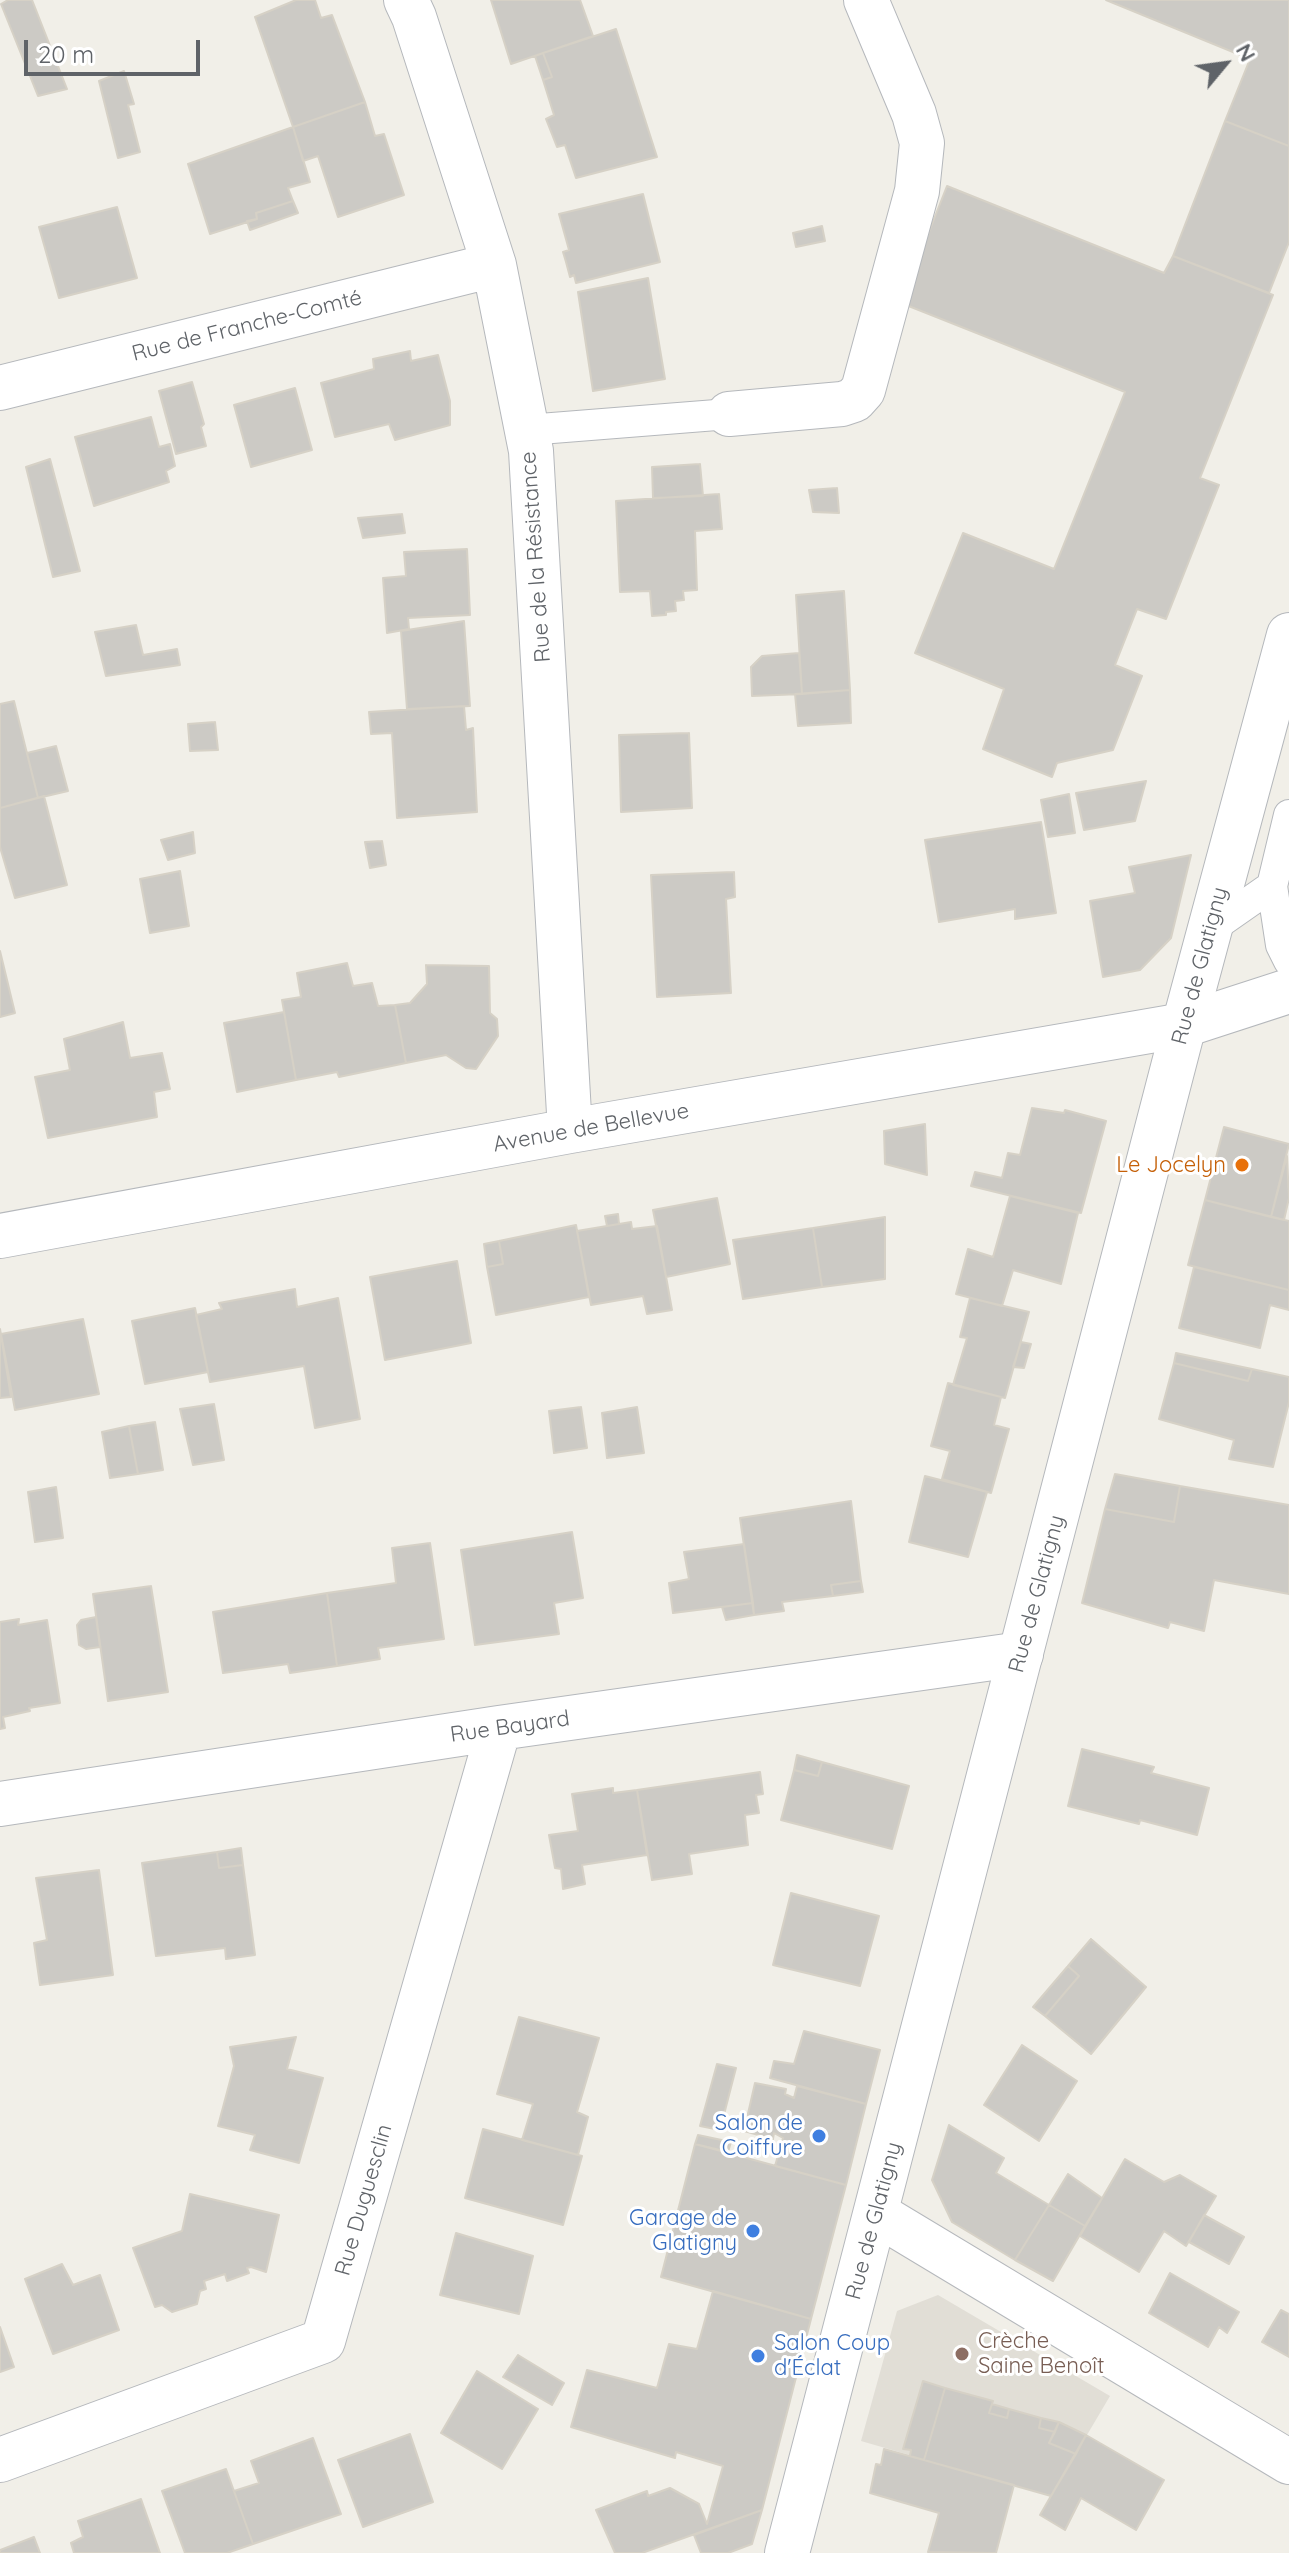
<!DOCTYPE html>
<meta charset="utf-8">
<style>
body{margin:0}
#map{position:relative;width:1289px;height:2553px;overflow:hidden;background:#f1efe8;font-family:Quicksand,sans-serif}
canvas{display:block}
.north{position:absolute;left:1185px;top:24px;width:80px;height:80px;-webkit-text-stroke:6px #fff;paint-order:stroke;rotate:61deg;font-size:22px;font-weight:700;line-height:32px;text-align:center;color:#5f6368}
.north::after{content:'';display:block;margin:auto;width:28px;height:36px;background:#5f6368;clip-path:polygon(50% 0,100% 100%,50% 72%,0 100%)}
.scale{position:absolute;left:24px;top:40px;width:176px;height:36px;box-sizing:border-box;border:4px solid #5f6368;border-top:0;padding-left:10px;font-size:24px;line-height:28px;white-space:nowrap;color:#5f6368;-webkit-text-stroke:6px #fff;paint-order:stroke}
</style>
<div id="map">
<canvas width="1289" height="2553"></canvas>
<div class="north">N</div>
<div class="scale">20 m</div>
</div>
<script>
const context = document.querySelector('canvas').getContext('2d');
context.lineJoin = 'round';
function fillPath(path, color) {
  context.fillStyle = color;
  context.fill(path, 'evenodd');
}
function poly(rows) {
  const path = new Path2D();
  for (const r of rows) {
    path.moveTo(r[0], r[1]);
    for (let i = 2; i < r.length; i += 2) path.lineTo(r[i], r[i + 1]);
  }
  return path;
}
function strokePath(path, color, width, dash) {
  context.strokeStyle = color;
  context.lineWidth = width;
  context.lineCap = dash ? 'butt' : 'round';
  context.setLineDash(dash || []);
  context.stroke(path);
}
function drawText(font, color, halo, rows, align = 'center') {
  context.font = font + ' Quicksand,sans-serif';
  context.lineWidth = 6;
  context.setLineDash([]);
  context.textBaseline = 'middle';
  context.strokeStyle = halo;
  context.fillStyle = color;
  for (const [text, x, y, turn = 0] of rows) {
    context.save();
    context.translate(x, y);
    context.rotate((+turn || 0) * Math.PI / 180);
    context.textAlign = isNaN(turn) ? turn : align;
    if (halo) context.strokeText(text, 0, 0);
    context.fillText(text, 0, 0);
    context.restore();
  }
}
const education = poly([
 [938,2295,1110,2396,1051,2496,861,2441,897,2311]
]);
const building = poly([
 [8,0,32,0,67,89,38,96,1,4,8,0],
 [296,0,315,0,321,18,332,15,365,102,293,127,255,17,296,0],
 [491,0,580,0,593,36,511,64,491,0],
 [1106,0,1289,0,1289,146,1225,121,1250,59,1106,0],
 [616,29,657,157,576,178,565,145,557,147,546,119,554,115,543,80,552,77,543,53,616,29],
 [543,53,552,77,543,80,535,56,543,53],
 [124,71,134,104,128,105,140,152,118,158,99,81,124,71],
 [365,102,375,136,384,134,404,195,338,217,318,156,303,161,293,127,365,102],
 [1225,121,1289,146,1289,242,1269,293,1173,256,1225,121],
 [293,127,310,182,288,188,293,201,256,213,257,219,210,234,188,164,293,127],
 [947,186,1164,273,1173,256,1273,295,1200,478,1219,485,1166,619,1137,609,1115,665,1142,676,1113,750,1057,763,1052,777,983,749,1004,689,915,653,963,533,1054,569,1125,392,901,303,947,186],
 [643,194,660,262,576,283,574,275,570,277,566,262,563,252,569,250,559,214,643,194],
 [293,201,298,213,250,230,247,221,257,219,256,213,293,201],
 [117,207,137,278,59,298,39,227,117,207],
 [822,226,825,241,796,247,793,233,822,226],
 [648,278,665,379,593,391,578,292,648,278],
 [410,351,411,361,438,355,450,401,450,425,395,440,389,424,335,437,321,383,374,369,373,359,410,351],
 [192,382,204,424,201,427,206,446,176,454,159,391,192,382],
 [295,388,312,450,251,467,234,405,295,388],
 [151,417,159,447,170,444,175,466,166,471,169,482,94,506,75,437,151,417],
 [50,459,80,571,53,577,26,467,50,459],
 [700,464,703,496,653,498,652,467,700,464],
 [837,488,839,513,813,512,809,490,837,488],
 [719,494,722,529,695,531,697,590,683,591,684,600,675,601,676,611,666,612,666,615,652,616,650,591,620,592,616,501,719,494],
 [402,514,405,533,363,538,358,518,402,514],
 [467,549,470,615,408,618,409,629,387,633,383,578,406,576,404,552,467,549],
 [844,591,850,690,802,694,796,595,844,591],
 [464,621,470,706,407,709,401,631,464,621],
 [136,625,143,655,177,649,180,665,106,676,95,632,136,625],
 [799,653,802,694,752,696,751,667,762,656,799,653],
 [850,690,851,723,798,726,795,694,850,690],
 [14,701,38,798,0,808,0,704,14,701],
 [464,706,466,730,473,728,477,812,397,818,392,733,371,734,369,712,464,706],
 [215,722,218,750,190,751,188,724,215,722],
 [689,733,692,808,621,812,619,735,689,733],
 [56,746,68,791,38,798,27,753,56,746],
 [1146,781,1135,821,1084,830,1076,793,1146,781],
 [1069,794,1075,833,1048,837,1041,800,1069,794],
 [44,796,67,885,15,898,0,847,0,808,44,796],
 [1041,822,1056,913,1015,919,1015,909,939,922,925,840,1041,822],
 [193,832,195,853,168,860,161,840,193,832],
 [382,841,386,865,370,868,365,842,382,841],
 [1191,855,1171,938,1140,970,1103,977,1090,901,1135,893,1129,867,1191,855],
 [180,871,189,926,150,933,140,879,180,871],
 [734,872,735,897,726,899,731,993,657,997,651,875,734,872],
 [0,951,15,1013,0,1017,0,951],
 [347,963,353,986,372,983,378,1006,395,1005,406,1063,339,1077,337,1072,296,1080,282,1000,301,997,297,973,347,963],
 [426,965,489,966,490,1013,497,1019,498,1036,476,1069,466,1068,446,1055,406,1063,395,1005,410,1003,427,984,426,965],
 [284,1012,296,1080,237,1092,224,1023,284,1012],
 [123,1022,130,1058,162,1053,170,1089,154,1092,157,1117,48,1138,35,1077,70,1070,64,1039,123,1022],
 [1032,1108,1064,1113,1065,1110,1106,1121,1081,1213,971,1186,975,1172,1002,1178,1008,1153,1020,1155,1032,1108],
 [925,1124,927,1175,885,1164,884,1131,925,1124],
 [1224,1127,1289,1144,1271,1217,1205,1200,1224,1127],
 [1287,1156,1289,1198,1284,1220,1271,1217,1287,1156],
 [1010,1196,1078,1213,1061,1284,1013,1270,1002,1306,956,1294,968,1249,993,1257,1010,1196],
 [717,1198,730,1264,666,1277,653,1210,717,1198],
 [1205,1200,1289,1221,1289,1290,1188,1265,1205,1200],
 [618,1214,619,1224,607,1226,605,1216,618,1214],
 [885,1217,885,1279,822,1287,813,1228,885,1217],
 [631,1222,632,1229,657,1226,672,1310,647,1314,643,1296,591,1305,577,1231,631,1222],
 [576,1225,589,1297,496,1315,487,1267,503,1264,499,1241,576,1225],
 [813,1228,822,1287,743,1299,733,1240,813,1228],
 [499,1241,503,1264,487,1267,484,1244,499,1241],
 [457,1261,471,1343,385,1360,370,1277,457,1261],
 [1194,1267,1289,1290,1289,1310,1270,1305,1260,1348,1179,1328,1194,1267],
 [295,1289,297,1307,338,1298,360,1419,315,1428,304,1366,210,1382,196,1315,222,1309,219,1303,295,1289],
 [970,1298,1029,1312,1005,1398,953,1385,967,1338,960,1337,970,1298],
 [195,1308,208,1372,145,1384,132,1321,195,1308],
 [83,1319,99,1394,15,1410,1,1334,83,1319],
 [0,1329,11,1397,0,1398,0,1329],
 [1021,1342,1031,1344,1024,1368,1013,1367,1021,1342],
 [1176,1353,1252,1369,1248,1381,1174,1363,1176,1353],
 [1174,1363,1248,1381,1252,1369,1289,1377,1289,1402,1273,1467,1229,1459,1234,1440,1159,1419,1174,1363],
 [948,1383,1001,1397,994,1425,1009,1429,991,1493,942,1479,950,1451,931,1446,948,1383],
 [214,1404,224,1460,193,1465,180,1409,214,1404],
 [581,1407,587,1448,554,1453,549,1411,581,1407],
 [637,1407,644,1453,607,1458,602,1413,637,1407],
 [155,1422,163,1470,138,1474,129,1426,155,1422],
 [129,1426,138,1474,110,1478,102,1432,129,1426],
 [1115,1474,1180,1486,1174,1522,1105,1509,1115,1474],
 [925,1476,987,1492,968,1557,909,1542,925,1476],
 [1180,1486,1289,1505,1289,1594,1214,1580,1204,1631,1170,1622,1168,1628,1082,1603,1105,1509,1174,1522,1180,1486],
 [56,1487,63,1538,35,1542,28,1492,56,1487],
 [851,1501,861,1581,831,1585,833,1596,782,1602,784,1611,754,1615,740,1518,851,1501],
 [572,1532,583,1598,554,1603,559,1634,475,1645,461,1550,572,1532],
 [430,1543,444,1639,378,1648,380,1659,337,1666,327,1593,396,1583,392,1548,430,1543],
 [744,1544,753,1603,673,1613,669,1583,689,1579,684,1552,744,1544],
 [861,1581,863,1592,833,1596,831,1585,861,1581],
 [151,1586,168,1692,108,1701,93,1594,151,1586],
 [327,1593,337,1666,290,1673,288,1664,223,1673,213,1612,327,1593],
 [753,1603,754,1615,726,1620,722,1607,753,1603],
 [96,1617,100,1647,86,1649,79,1645,77,1625,81,1620,96,1617],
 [19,1619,18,1625,47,1620,60,1703,29,1708,30,1711,3,1717,5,1728,0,1729,0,1622,19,1619],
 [1082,1749,1154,1767,1151,1773,1209,1788,1197,1835,1140,1820,1139,1824,1068,1806,1082,1749],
 [797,1755,822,1762,818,1776,794,1770,797,1755],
 [822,1762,909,1786,892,1849,781,1820,794,1770,818,1776,822,1762],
 [760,1772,763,1794,756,1795,759,1813,745,1815,748,1845,689,1854,692,1874,652,1880,637,1790,760,1772],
 [613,1788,613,1793,637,1790,647,1855,582,1865,585,1884,563,1889,561,1869,555,1868,549,1835,578,1831,572,1794,613,1788],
 [241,1848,243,1865,219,1868,217,1852,241,1848],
 [217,1852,219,1868,243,1865,255,1955,226,1959,225,1948,156,1956,142,1863,217,1852],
 [99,1870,113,1975,40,1985,34,1943,47,1940,36,1878,99,1870],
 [791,1893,879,1916,860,1986,773,1965,791,1893],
 [1091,1939,1146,1987,1091,2054,1045,2016,1079,1976,1068,1966,1091,1939],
 [1068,1966,1079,1976,1045,2016,1033,2007,1068,1966],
 [519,2017,599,2038,577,2112,588,2117,578,2155,522,2140,533,2104,497,2094,519,2017],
 [804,2031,880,2050,866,2104,770,2078,774,2061,794,2064,804,2031],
 [296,2037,287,2069,323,2078,299,2163,250,2150,255,2135,218,2126,234,2066,230,2047,296,2037],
 [1022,2045,1077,2081,1039,2141,984,2105,1022,2045],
 [717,2064,736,2068,720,2130,700,2126,717,2064],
 [755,2083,786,2089,785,2094,794,2098,797,2086,866,2104,846,2185,775,2166,783,2138,774,2133,773,2139,744,2131,755,2083],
 [949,2125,1004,2158,996,2173,1049,2205,1015,2260,952,2222,932,2180,949,2125],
 [483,2129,582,2156,563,2225,465,2198,483,2129],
 [698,2135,731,2142,728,2152,695,2144,698,2135],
 [695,2144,846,2185,811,2319,661,2277,695,2144],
 [1125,2159,1164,2182,1180,2175,1216,2196,1186,2246,1164,2231,1139,2272,1080,2236,1125,2159],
 [1068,2174,1102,2198,1085,2226,1049,2205,1068,2174],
 [190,2194,279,2215,266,2272,251,2267,247,2268,249,2273,227,2281,225,2274,204,2281,206,2289,200,2291,197,2304,172,2312,162,2305,155,2307,133,2248,182,2231,190,2194],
 [1049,2205,1085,2226,1053,2281,1015,2260,1049,2205],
 [1204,2215,1244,2237,1229,2264,1189,2242,1204,2215],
 [456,2233,533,2256,519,2314,440,2295,456,2233],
 [62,2264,73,2285,100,2275,119,2330,53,2354,25,2279,62,2264],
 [1170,2273,1239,2312,1227,2333,1219,2327,1208,2347,1149,2313,1170,2273],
 [713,2291,811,2319,762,2510,642,2553,615,2553,596,2510,647,2491,648,2496,670,2488,699,2504,707,2524,723,2466,676,2452,675,2458,571,2427,587,2370,657,2388,669,2344,697,2349,713,2291],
 [1281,2310,1289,2314,1289,2357,1262,2342,1281,2310],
 [0,2327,14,2367,0,2372,0,2327],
 [518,2355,564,2383,552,2405,503,2377,518,2355],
 [477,2371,538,2409,502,2469,441,2433,477,2371],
 [923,2381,945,2388,924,2460,910,2456,911,2450,903,2449,923,2381],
 [945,2388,993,2401,989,2413,1007,2418,1009,2409,1041,2418,1039,2428,1055,2432,1049,2443,1076,2454,1051,2496,924,2460,945,2388],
 [992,2404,1009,2409,1007,2418,989,2413,992,2404],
 [1041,2418,1059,2422,1055,2432,1039,2428,1041,2418],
 [1059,2422,1086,2435,1076,2454,1049,2443,1059,2422],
 [410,2434,433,2502,363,2527,338,2460,410,2434],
 [1086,2435,1164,2480,1136,2530,1081,2498,1065,2530,1040,2515,1086,2435],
 [313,2438,341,2514,253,2544,234,2491,259,2483,251,2461,313,2438],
 [884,2449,1014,2485,996,2553,928,2552,939,2513,870,2493,876,2464,881,2465,884,2449],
 [226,2469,253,2544,227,2553,185,2553,162,2491,226,2469],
 [141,2499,160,2553,74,2553,71,2543,83,2537,78,2521,141,2499],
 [762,2510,752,2544,728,2553,701,2553,694,2535,762,2510],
 [34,2537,40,2553,0,2553,0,2550,34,2537]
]);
const service = poly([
 [527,430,729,414],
 [1289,815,1272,886,1281,945,1289,961],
 [1209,930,1272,886]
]);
const minor = poly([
 [406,0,414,17,494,265,531,451,570,1131],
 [0,388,494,265],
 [729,414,842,404,854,400,863,390,917,191,922,143,914,114,866,0],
 [0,1236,570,1131,1184,1025,1289,991],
 [0,1804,499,1728,1021,1654],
 [877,2214,1289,2462],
 [0,2460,323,2341,499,1728]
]);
const tertiary = poly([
 [787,2553,1184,1025,1289,635]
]);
const markers = [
 [1242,1165,8,"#e8710a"],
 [819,2136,8,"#3f7fe0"],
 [753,2231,8,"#3f7fe0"],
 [962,2354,8,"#8d6e63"],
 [758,2356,8,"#3f7fe0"]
];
const streetNames = [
 ["Rue de Franche-Comté",247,326,-14],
 ["Rue de la Résistance",536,557,-94],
 ["Rue de Glatigny",1200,966,-75],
 ["Avenue de Bellevue",591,1128,-10],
 ["Rue de Glatigny",1037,1594,-75],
 ["Rue Bayard",510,1727,-8],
 ["Rue Duguesclin",364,2200,-74],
 ["Rue de Glatigny",874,2221,-75]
];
const foodNames = [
 ["Le Jocelyn",1226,1165]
];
const shopNames = [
 ["Salon de",803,2123],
 ["Coiffure",803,2148],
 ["Garage de",737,2218],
 ["Glatigny",737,2243],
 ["Salon Coup",774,2343,"left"],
 ["d'Éclat",774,2368,"left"]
];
const educationNames = [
 ["Crèche",978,2341],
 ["Saine Benoît",978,2366]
];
fillPath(education, '#e1ded6');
fillPath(building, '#cccac5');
strokePath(building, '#d6d1c6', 2);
strokePath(service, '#b5b8bc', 32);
strokePath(minor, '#b5b8bc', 46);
strokePath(tertiary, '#b5b8bc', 46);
strokePath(service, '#fff', 30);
strokePath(minor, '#fff', 44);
strokePath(tertiary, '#fff', 44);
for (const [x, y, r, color] of markers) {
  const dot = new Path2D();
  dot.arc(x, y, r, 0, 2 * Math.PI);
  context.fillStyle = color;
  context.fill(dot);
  strokePath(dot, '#fff', 3);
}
drawText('22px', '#5f6368', '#fff', streetNames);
drawText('22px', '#c56008', '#fff', foodNames, 'right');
drawText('22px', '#366cbe', '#fff', shopNames, 'right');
drawText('22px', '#785e54', '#fff', educationNames, 'left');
</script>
